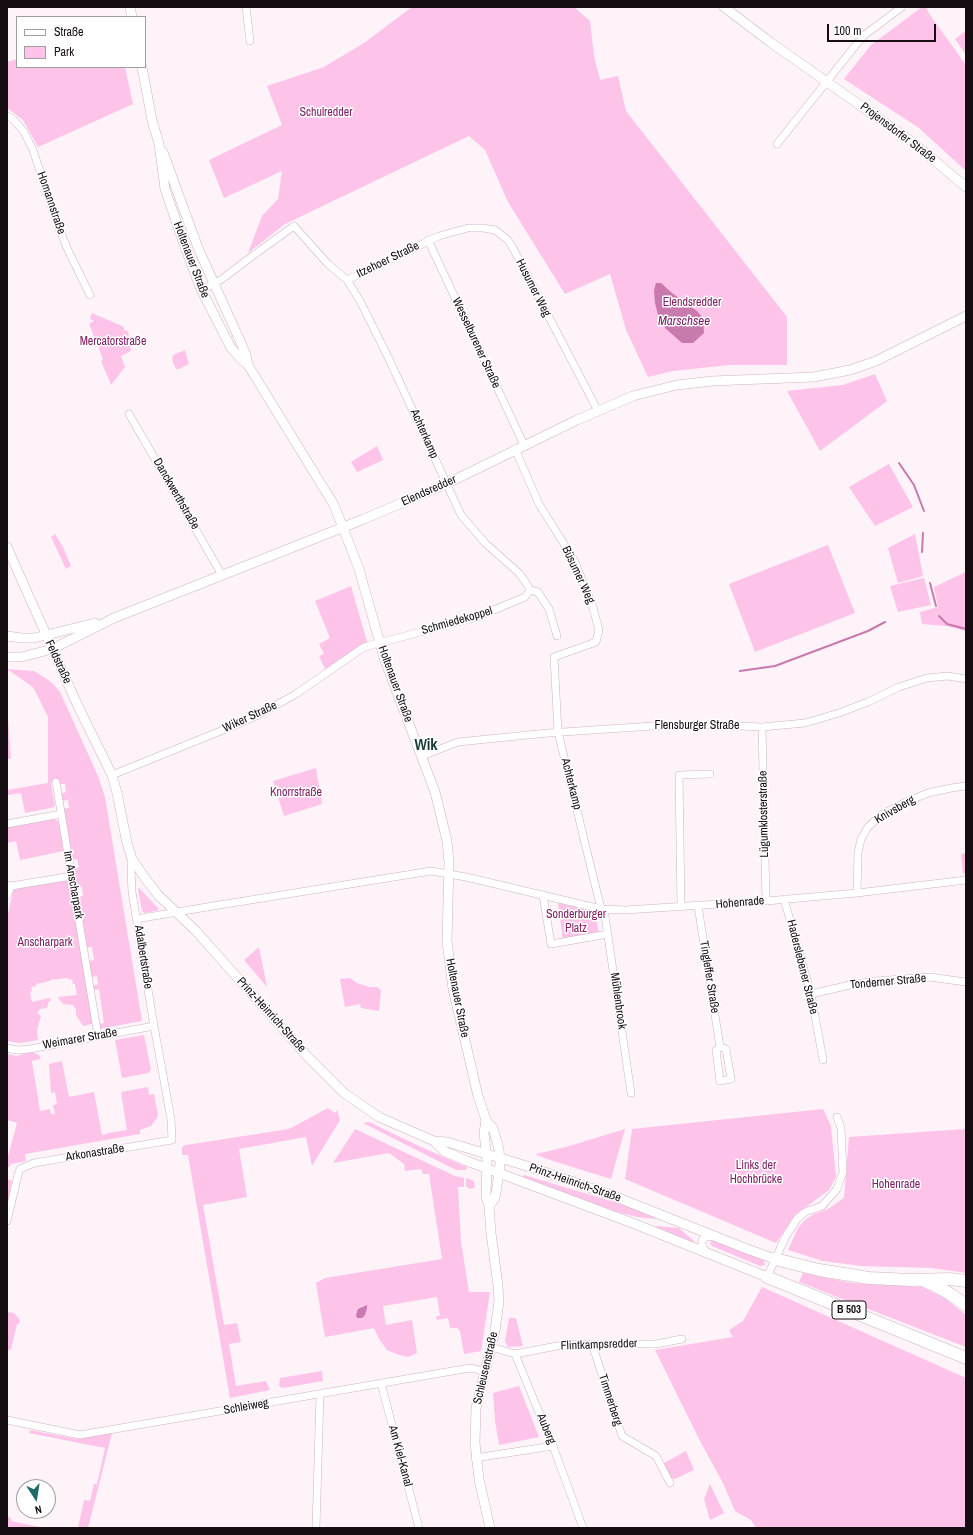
<!DOCTYPE html>
<meta charset="utf-8">
<style>
body{margin:0}
#map{position:relative;width:973px;height:1535px;overflow:hidden;background:#fef3f9;font-family:"Archivo Narrow",sans-serif}
canvas{display:block}
.frame{position:absolute;inset:0;border:8px solid #160d12;pointer-events:none}
.legend{position:absolute;left:16px;top:16px;width:130px;height:52px;box-sizing:border-box;background:#fff;border:1px solid #a29ea0;margin:0;padding:5px 7px;list-style:none;font-size:12px;color:#160d12}
.legend li{display:flex;align-items:center;gap:8px;height:20px}
.legend b{width:20px;border:1px solid #a29ea0}
.north{position:absolute;left:16px;top:1479px;width:40px;height:40px;box-sizing:border-box;background:#fff;border:1px solid #a29ea0;border-radius:50%;rotate:168deg;font-size:11px;font-weight:700;line-height:16px;text-align:center;color:#160d12}
.north::after{content:'';display:block;margin:auto;width:14px;height:18px;background:#1f6b67;clip-path:polygon(50% 0,100% 100%,50% 72%,0 100%)}
.scale{position:absolute;left:827px;top:24px;width:109px;height:18px;box-sizing:border-box;border:2px solid #160d12;border-top:0;padding-left:5px;font-size:12px;line-height:14px;white-space:nowrap;color:#160d12;-webkit-text-stroke:3px #fff;paint-order:stroke}
</style>
<div id="map">
<canvas width="973" height="1535"></canvas>
<div class="frame"></div>
<ul class="legend">
<li><b style="height:5px;background:#fff"></b>Straße</li>
<li><b style="height:11px;background:#fec3e8"></b>Park</li>
</ul>
<div class="north">N</div>
<div class="scale">100 m</div>
</div>
<script>
const context = document.querySelector('canvas').getContext('2d');
context.lineJoin = 'round';
function fillPath(path, color) {
  context.fillStyle = color;
  context.fill(path, 'evenodd');
}
function poly(rows) {
  const path = new Path2D();
  for (const r of rows) {
    path.moveTo(r[0], r[1]);
    for (let i = 2; i < r.length; i += 2) path.lineTo(r[i], r[i + 1]);
  }
  return path;
}
function strokePath(path, color, width, dash) {
  context.strokeStyle = color;
  context.lineWidth = width;
  context.lineCap = dash ? 'butt' : 'round';
  context.setLineDash(dash || []);
  context.stroke(path);
}
function drawText(font, color, halo, rows, align = 'center') {
  context.font = font + ' "Archivo Narrow",sans-serif';
  context.lineWidth = 3;
  context.setLineDash([]);
  context.textBaseline = 'middle';
  context.strokeStyle = halo;
  context.fillStyle = color;
  for (const [text, x, y, turn = 0] of rows) {
    context.save();
    context.translate(x, y);
    context.rotate((+turn || 0) * Math.PI / 180);
    context.textAlign = isNaN(turn) ? turn : align;
    if (halo) context.strokeText(text, 0, 0);
    context.fillText(text, 0, 0);
    context.restore();
  }
}
const green = poly([
 [412,7,574,7,590,21,594,56,600,80,618,76,626,111,787,317,787,365,730,365,673,371,648,377,626,330,610,274,565,294,508,202,485,150,469,136,285,224,248,253,262,216,278,199,282,171,224,198,209,160,282,125,267,86,324,67,364,43],
 [922,7,926,7,930,15,966,65,966,171,919,128,844,79,871,45],
 [966,31,966,55,955,39],
 [17,59,17,67,125,67,133,104,38,147,23,120,7,108,7,62],
 [92,313,124,327,124,330,128,331,131,351,121,356,125,367,111,385,101,361,103,359,89,324,94,321,90,319],
 [185,350,189,364,179,369,176,369,172,360,173,355],
 [875,374,887,401,820,451,787,391,843,385],
 [377,446,383,460,357,472,351,462],
 [889,464,913,507,875,526,849,487],
 [55,534,63,547,71,566,66,569,51,537],
 [915,534,923,576,898,583,888,548],
 [828,545,855,613,755,652,729,584],
 [966,572,966,631,946,626,922,624,920,612,938,607,934,587],
 [924,578,931,605,898,612,890,586],
 [351,586,368,645,327,673,319,656,324,654,319,644,330,638,315,601],
 [7,669,34,671,44,677,52,683,60,692,98,776,105,797,142,1021,99,1029,99,1024,104,1023,99,989,93,990,93,986,98,984,97,976,91,977,89,961,94,960,92,947,87,947,78,897,83,896,82,887,76,888,73,869,79,868,77,859,72,860,62,809,69,808,68,800,61,801,60,794,66,792,65,784,58,784,58,782,51,783,55,807,25,813,21,793,7,795,7,790,48,783,48,717,33,687],
 [7,705,11,759,7,759],
 [316,768,322,804,284,816,273,781],
 [53,819,58,821,64,851,20,860,16,841,7,843,7,827],
 [966,853,966,873,963,874,961,854],
 [68,880,73,883,96,1023,83,1026,76,1015,76,1010,73,1005,63,1004,59,999,58,997,77,995,75,984,73,984,72,979,68,980,68,978,50,980,50,981,36,984,36,986,31,987,32,991,30,992,32,1002,50,998,51,1001,49,1001,47,1008,40,1009,37,1013,41,1016,37,1030,38,1040,20,1043,7,1041,7,918,13,891,16,888],
 [139,888,158,908,159,910,145,913,142,911,138,889],
 [558,903,595,911,599,934,563,940],
 [259,947,267,987,244,960],
 [350,978,357,983,369,987,377,987,381,990,379,1011,361,1008,360,1004,345,1007,340,979],
 [144,1035,151,1070,148,1073,122,1078,115,1040],
 [32,1052,39,1055,41,1059,32,1061,40,1111,50,1109,51,1114,55,1114,53,1105,57,1104,55,1092,51,1093,49,1064,62,1061,69,1097,94,1092,102,1135,107,1134,107,1133,127,1130,121,1092,148,1087,149,1095,154,1094,158,1115,157,1118,151,1126,140,1130,140,1134,25,1154,26,1161,11,1164,7,1169,7,1160,17,1123,7,1120,7,1054,16,1056],
 [328,1108,335,1113,337,1110,340,1120,312,1166,306,1137,239,1149,247,1197,203,1205,224,1325,237,1323,241,1342,229,1344,236,1386,266,1381,270,1390,230,1398,188,1155,182,1155,182,1148,183,1146,186,1145,289,1129],
 [823,1109,831,1126,836,1177,829,1190,795,1215,776,1243,625,1179,632,1129],
 [369,1122,419,1146,467,1167,466,1170,457,1170,452,1168,363,1123],
 [355,1129,455,1176,464,1178,464,1187,458,1187,461,1242,469,1292,490,1292,481,1351,464,1354,460,1331,457,1328,450,1328,448,1318,437,1320,436,1316,440,1316,437,1297,383,1306,386,1325,412,1320,417,1353,408,1357,399,1355,387,1350,379,1339,374,1328,325,1337,316,1283,325,1278,442,1259,429,1174,423,1174,421,1169,405,1171,404,1164,389,1153,333,1163],
 [625,1129,611,1179,547,1159,537,1155,536,1154,566,1147],
 [966,1129,966,1273,932,1268,861,1266,823,1261,788,1250,798,1228,805,1220,814,1214,828,1209,844,1198,849,1137],
 [524,1175,631,1207,657,1219,637,1217,617,1212,523,1177],
 [466,1178,474,1181,475,1188,469,1189,468,1187,466,1187],
 [7,1179,12,1181,7,1206],
 [657,1226,679,1228,695,1242,694,1243,656,1227],
 [712,1240,764,1259,765,1265,760,1266,712,1246,710,1243],
 [803,1273,852,1283,922,1287,946,1299,966,1315,966,1347,799,1282],
 [762,1287,966,1378,966,1528,756,1528,751,1520,735,1511,723,1483,700,1441,655,1350,733,1337,729,1330,743,1321],
 [7,1312,14,1313,20,1320,19,1324,17,1324,11,1349,7,1351],
 [509,1318,516,1318,523,1346,508,1347,505,1341],
 [322,1371,323,1381,282,1388,279,1386,280,1378],
 [519,1386,539,1437,499,1445,495,1420,493,1393],
 [30,1430,77,1439,112,1433,88,1528,78,1528,84,1500,90,1501,94,1484,97,1484,105,1448,29,1433],
 [686,1451,694,1470,675,1479,668,1477,662,1464],
 [710,1484,724,1513,710,1520,704,1499],
 [7,1516,11,1518,11,1521,44,1528,7,1528]
]);
const water = poly([
 [656,283,661,283,672,293,697,311,703,318,704,333,693,343,682,343,665,328,658,315,655,303,654,290],
 [367,1305,367,1308,365,1315,362,1318,357,1318,356,1315,358,1309]
]);
const stream = poly([
 [899,463,914,485,924,511],
 [922,552,923,533],
 [930,583,936,606],
 [939,616,947,624,966,629],
 [740,671,775,666,868,631,885,622]
]);
const street = poly([
 [246,7,250,41],
 [7,116,13,119,24,132,33,150,57,223,67,248,90,295],
 [777,144,863,36,902,7],
 [428,240,524,445],
 [347,280,439,236,468,228,483,228,495,230,508,240,514,250,598,411],
 [202,290,222,279,251,257,294,226,328,264,347,280,360,301,388,357,461,515,485,543,519,573,528,586,530,590],
 [129,414,222,575],
 [515,449,539,504,574,560,592,604,599,630,596,642,554,657,558,732,601,909],
 [530,590,538,592,549,609,557,636],
 [762,727,766,901],
 [422,756,458,742,548,733,668,725,718,725,762,727,805,723,839,713,868,702,899,687,927,678,948,676,966,679],
 [112,775,233,726,258,715,296,694,364,647,477,617,525,597,530,590],
 [56,782,98,1036],
 [7,824,61,814],
 [7,885,11,886,72,876],
 [857,893,858,853,861,839,868,827,881,815,906,802,928,793,951,788,966,786],
 [7,895,11,886],
 [543,895,551,944,608,934],
 [784,899,811,994,823,1060],
 [698,906,720,1047],
 [681,907,679,775,710,774],
 [604,909,631,1093],
 [136,919,207,907,431,871,466,877,601,909,625,910,766,901,857,893,966,880],
 [811,994,850,985,875,981,929,977,966,982],
 [720,1047,726,1049,731,1079,720,1081,716,1050,720,1047],
 [7,1048,17,1050,30,1049,154,1026],
 [7,1221,18,1175,20,1169,34,1163,172,1140,171,1119,154,1026,132,892,131,871,132,859],
 [706,1252,702,1245,702,1240,705,1237,713,1236],
 [767,1277,786,1236,797,1219,805,1212,822,1206,837,1189,843,1172,841,1128,837,1117],
 [592,1344,622,1436,656,1456,670,1483],
 [491,1347,515,1354,557,1346,575,1344,656,1344,682,1339],
 [515,1354,553,1446,583,1528],
 [381,1383,419,1528],
 [7,1420,80,1435,464,1369,472,1368,485,1372],
 [475,1458,553,1446],
 [316,1528,320,1394]
]);
const secondary = poly([
 [130,7,132,17],
 [724,7,770,42,911,141,966,187],
 [142,67,152,120,159,144,165,189,183,241,200,287,231,348,240,358,248,365,334,505,359,569,384,658,435,792,447,841,449,862,447,941,453,989,478,1096,486,1120,493,1128,499,1149,500,1164,498,1180,495,1198,489,1206],
 [163,152,198,248,241,343,246,355,248,365],
 [7,547,77,704,112,775,117,793,127,843,132,859,145,878,158,895,196,931,307,1056,344,1093,379,1117,434,1141,447,1142,530,1167,611,1195,747,1249,775,1259],
 [7,636,22,638,34,638,95,623],
 [7,657,22,657,52,649,114,618,364,519,446,484,577,420,633,396,677,385,712,381,814,377,850,370,876,361,966,316],
 [486,1120,484,1133,487,1160,486,1197,489,1206,491,1233,498,1286,499,1301,495,1331,476,1408,475,1443,479,1479,490,1528],
 [434,1141,444,1151,467,1161,635,1224,767,1277]
]);
const highway = poly([
 [775,1259,819,1270,869,1278,911,1280,950,1279,966,1281],
 [767,1277,966,1358],
 [926,1282,934,1285,950,1294,966,1305]
]);
const shields = [
 [849,1310,34]
];
const shieldNames = [
 ["B 503",849,1310]
];
const parkNames = [
 ["Schulredder",326,113],
 ["Elendsredder",692,303],
 ["Mercatorstraße",113,342],
 ["Knorrstraße",296,793],
 ["Sonderburger",576,915],
 ["Platz",576,929],
 ["Anscharpark",45,943],
 ["Links der",756,1166],
 ["Hochbrücke",756,1180],
 ["Hohenrade",896,1185]
];
const streetNames = [
 ["Projensdorfer Straße",898,133,37],
 ["Homannstraße",51,203,71],
 ["Holtenauer Straße",191,260,69],
 ["Itzehoer Straße",388,260,-26],
 ["Husumer Weg",533,288,63],
 ["Wesselburener Straße",476,343,65],
 ["Achterkamp",424,434,66],
 ["Elendsredder",429,491,-24],
 ["Danckwerthstraße",176,494,60],
 ["Büsumer Weg",578,575,65],
 ["Schmiedekoppel",457,621,-16],
 ["Feldstraße",58,662,65],
 ["Holtenauer Straße",395,684,70],
 ["Wiker Straße",250,717,-25],
 ["Flensburger Straße",697,726],
 ["Achterkamp",571,784,76],
 ["Knivsberg",895,810,-30],
 ["Lügumklosterstraße",764,814,-91],
 ["Im Anscharpark",73,885,80],
 ["Hohenrade",740,903,-5],
 ["Adalbertstraße",143,957,81],
 ["Haderslebener Straße",802,967,76],
 ["Tingleffer Straße",709,977,81],
 ["Tonderner Straße",888,982,-5],
 ["Holtenauer Straße",457,998,79],
 ["Mühlenbrook",618,1001,82],
 ["Prinz-Heinrich-Straße",271,1015,48],
 ["Weimarer Straße",80,1039,-10],
 ["Arkonastraße",95,1153,-9],
 ["Prinz-Heinrich-Straße",575,1183,19],
 ["Flintkampsredder",599,1345,-2],
 ["Schleusenstraße",486,1368,-77],
 ["Timmerberg",610,1400,72],
 ["Schleiweg",246,1407,-10],
 ["Auberg",546,1429,68],
 ["Am Kiel-Kanal",400,1456,75]
];
const waterNames = [
 ["Marschsee",684,322]
];
const districtNames = [
 ["Wik",426,746]
];
fillPath(green, '#fec3e8');
fillPath(water, '#c879ad');
strokePath(stream, '#c879ad', 2);
strokePath(street, '#cdb3c3', 8);
strokePath(secondary, '#cdb3c3', 10);
strokePath(highway, '#cdb3c3', 13);
strokePath(street, '#fff', 7);
strokePath(secondary, '#fff', 9);
strokePath(highway, '#fff', 12);
for (const [x, y, w] of shields) {
  const box = new Path2D();
  box.roundRect(x - w / 2, y - 9, w, 18, 3);
  context.fillStyle = '#fff';
  context.fill(box);
  strokePath(box, '#160d12', 1);
}
drawText('bold 11px', '#160d12', null, shieldNames);
drawText('12px', '#802266', '#fff', parkNames);
drawText('12px', '#160d12', '#fff', streetNames);
drawText('italic 13px', '#7f2166', '#fff', waterNames);
drawText('bold 16px', '#1a3c3a', '#fff', districtNames);
</script>
